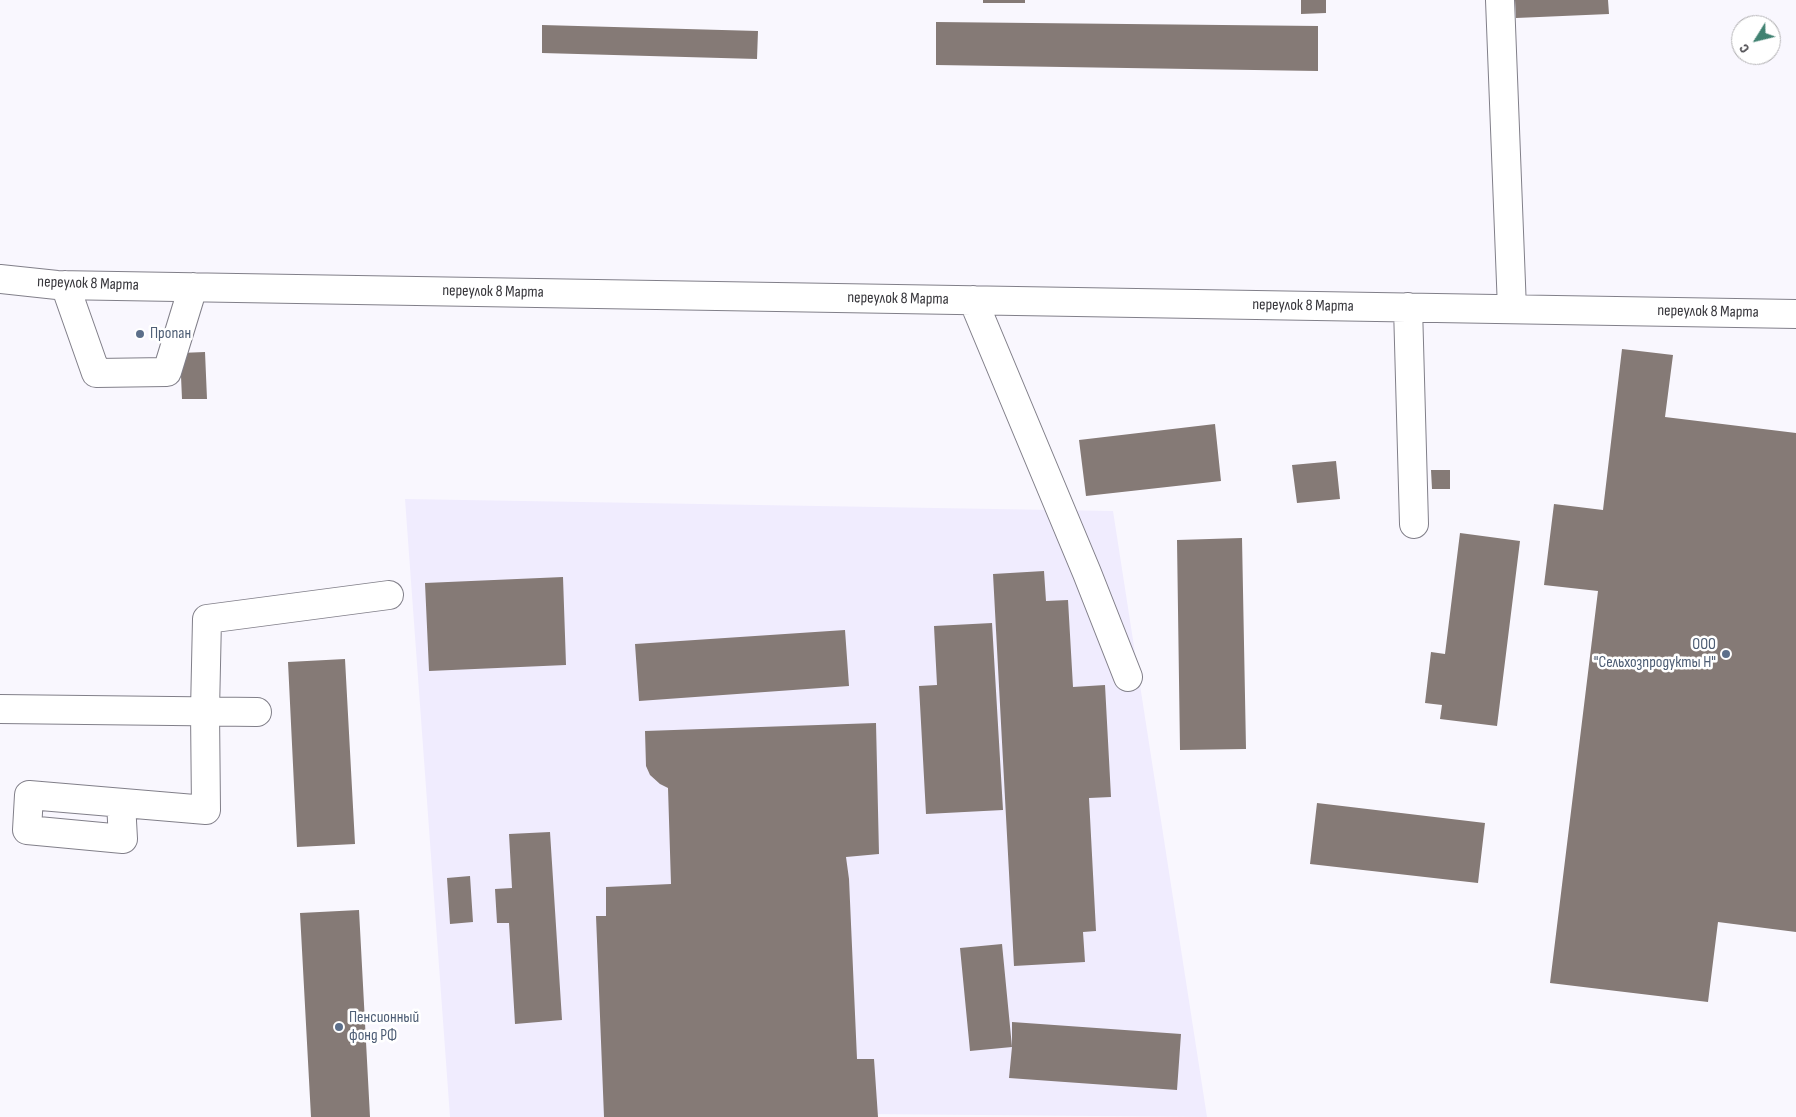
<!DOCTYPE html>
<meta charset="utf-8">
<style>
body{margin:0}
#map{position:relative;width:1796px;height:1117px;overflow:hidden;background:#f9f7fe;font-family:"Sofia Sans Condensed",sans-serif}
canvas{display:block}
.north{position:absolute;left:1731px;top:15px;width:50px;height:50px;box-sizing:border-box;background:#fff;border:1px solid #afaeb0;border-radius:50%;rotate:234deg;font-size:14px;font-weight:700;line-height:20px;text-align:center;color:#36353a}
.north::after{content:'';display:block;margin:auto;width:18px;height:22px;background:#418272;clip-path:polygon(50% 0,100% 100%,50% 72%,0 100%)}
</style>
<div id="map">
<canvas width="1796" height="1117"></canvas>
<div class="north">С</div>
</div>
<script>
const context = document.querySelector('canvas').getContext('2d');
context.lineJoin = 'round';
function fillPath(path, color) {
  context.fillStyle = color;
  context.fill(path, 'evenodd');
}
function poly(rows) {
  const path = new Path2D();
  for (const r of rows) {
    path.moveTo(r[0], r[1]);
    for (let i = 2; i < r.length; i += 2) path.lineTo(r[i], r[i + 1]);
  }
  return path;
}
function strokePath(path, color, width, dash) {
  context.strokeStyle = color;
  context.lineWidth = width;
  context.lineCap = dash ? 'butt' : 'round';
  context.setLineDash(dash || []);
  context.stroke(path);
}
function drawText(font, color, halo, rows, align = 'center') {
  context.font = font + ' "Sofia Sans Condensed",sans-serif';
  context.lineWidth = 5;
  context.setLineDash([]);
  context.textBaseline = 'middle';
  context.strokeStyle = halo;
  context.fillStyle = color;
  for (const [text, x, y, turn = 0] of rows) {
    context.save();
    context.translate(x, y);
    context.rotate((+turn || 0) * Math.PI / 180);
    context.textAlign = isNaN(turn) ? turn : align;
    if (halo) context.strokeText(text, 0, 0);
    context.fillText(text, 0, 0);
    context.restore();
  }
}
const built = poly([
 [405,499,1113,511,1207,1117,868,1114,827,1117,450,1117]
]);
const building = poly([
 [983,0,1025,0,1025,3,983,3],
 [1301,0,1326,0,1326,13,1301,14],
 [1515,0,1608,0,1609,14,1516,18],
 [936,22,1318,26,1318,71,936,65],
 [542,25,758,31,757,59,542,53],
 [1622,349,1673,355,1665,417,1796,433,1796,932,1718,922,1708,1002,1550,983,1598,591,1544,585,1554,504,1603,510],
 [205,352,207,399,182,399,180,353],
 [1215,424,1221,481,1086,496,1079,440],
 [1336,461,1340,499,1297,503,1292,465],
 [1431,470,1450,470,1450,489,1432,489],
 [1460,533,1520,541,1497,726,1440,719,1442,705,1425,703,1431,652,1445,654],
 [1242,538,1246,749,1180,750,1177,540],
 [1044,571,1046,601,1068,600,1073,687,1105,685,1111,797,1089,798,1096,931,1083,932,1085,962,1014,966,993,574],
 [563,577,566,665,429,671,425,583],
 [992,623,1003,810,926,814,919,686,937,685,934,626],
 [845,630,849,686,639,701,635,644],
 [345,659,355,844,297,847,288,662],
 [876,723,879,854,846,857,849,879,857,1059,874,1059,878,1117,604,1117,596,916,606,916,606,887,671,884,668,788,660,784,650,775,646,766,645,731],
 [1317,803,1485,823,1478,883,1310,864],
 [550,832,562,1020,515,1024,509,923,497,923,495,889,512,888,509,834],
 [470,876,473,922,450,924,447,878],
 [359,910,370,1117,311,1117,300,913],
 [1002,944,1012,1047,1012,1022,1181,1034,1177,1090,1009,1078,1012,1047,970,1051,960,948]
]);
const minor = poly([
 [1500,0,1512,309],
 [0,279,57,285,1796,314],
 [65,285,96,373,167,372,193,287],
 [973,300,1087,573,1128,677],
 [1408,307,1414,524],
 [0,709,257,712],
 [121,803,123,839,27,830,29,795,206,810,205,711,207,619,389,595]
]);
const markers = [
 [140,334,5,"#5c6f8a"],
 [1726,654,5,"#5c6f8a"],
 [339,1027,5,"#5c6f8a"]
];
const streetNames = [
 ["переулок 8 Марта",88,284,2],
 ["переулок 8 Марта",493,292,1],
 ["переулок 8 Марта",898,299,1],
 ["переулок 8 Марта",1303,306,1],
 ["переулок 8 Марта",1708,312,1]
];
const serviceNames = [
 ["Пропан",150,334],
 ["ООО",1716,645,"right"],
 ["\"Сельхозпродукты Н\"",1716,663,"right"],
 ["Пенсионный",349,1018],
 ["фонд РФ",349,1036]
];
fillPath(built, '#f0ecfe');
fillPath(building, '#857a76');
strokePath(minor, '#817f89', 30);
strokePath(minor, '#fff', 28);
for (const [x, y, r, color] of markers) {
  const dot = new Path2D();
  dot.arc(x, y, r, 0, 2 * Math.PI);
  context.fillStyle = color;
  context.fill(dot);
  strokePath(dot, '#fff', 2);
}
drawText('16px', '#36353a', '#fff', streetNames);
drawText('16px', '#4e5e75', '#fff', serviceNames, 'left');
</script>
